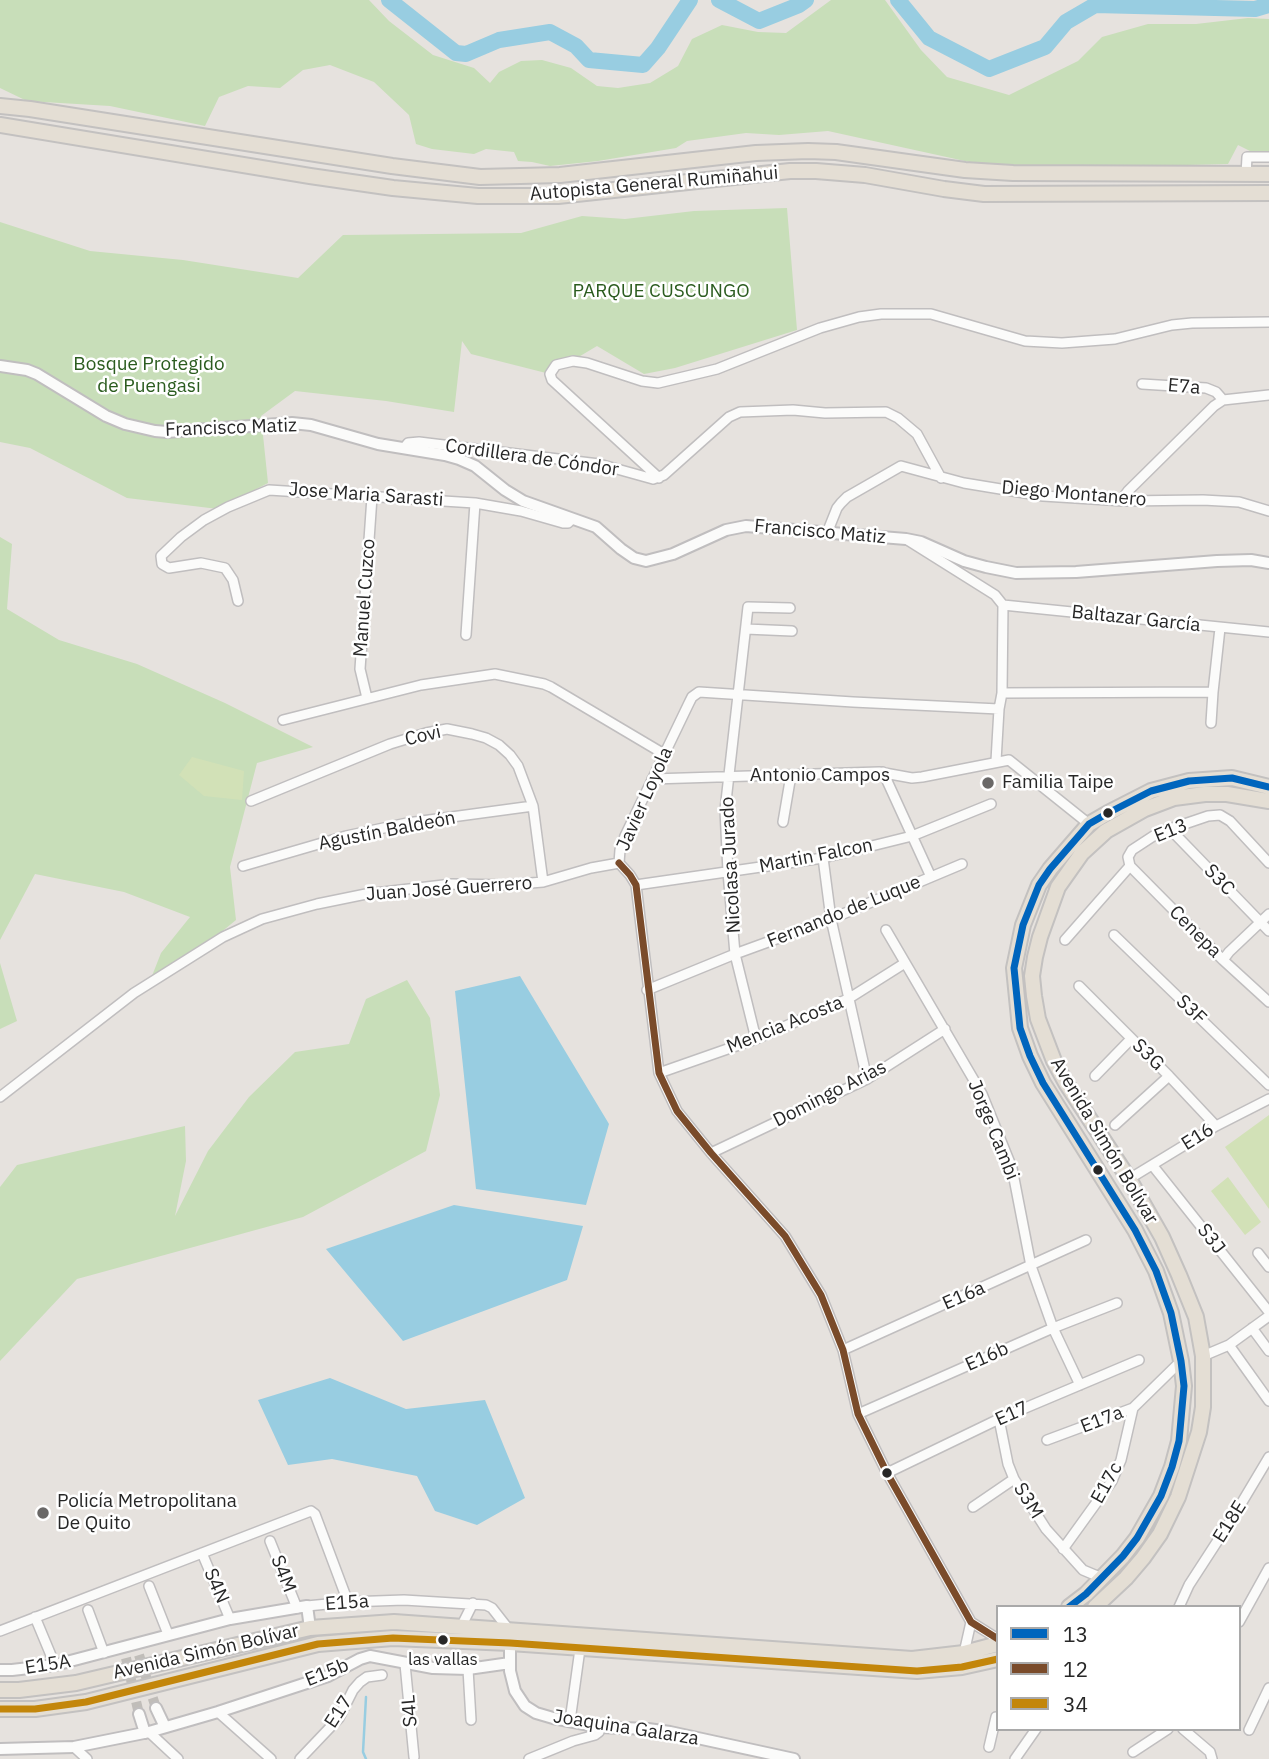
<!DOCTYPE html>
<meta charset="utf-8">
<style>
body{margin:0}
#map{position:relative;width:1269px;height:1759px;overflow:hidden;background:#e6e2de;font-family:"IBM Plex Sans",sans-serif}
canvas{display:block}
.legend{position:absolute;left:996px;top:1605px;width:245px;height:126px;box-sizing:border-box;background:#fff;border:2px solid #a9a9a9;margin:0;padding:9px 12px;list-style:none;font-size:21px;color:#272727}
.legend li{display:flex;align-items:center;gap:14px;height:35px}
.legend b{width:35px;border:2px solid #a9a9a9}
</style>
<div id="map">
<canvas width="1269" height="1759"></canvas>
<ul class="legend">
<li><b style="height:9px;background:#0065bd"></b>13</li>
<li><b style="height:9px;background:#7a4b2a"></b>12</li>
<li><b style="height:9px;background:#c3860a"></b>34</li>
</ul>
</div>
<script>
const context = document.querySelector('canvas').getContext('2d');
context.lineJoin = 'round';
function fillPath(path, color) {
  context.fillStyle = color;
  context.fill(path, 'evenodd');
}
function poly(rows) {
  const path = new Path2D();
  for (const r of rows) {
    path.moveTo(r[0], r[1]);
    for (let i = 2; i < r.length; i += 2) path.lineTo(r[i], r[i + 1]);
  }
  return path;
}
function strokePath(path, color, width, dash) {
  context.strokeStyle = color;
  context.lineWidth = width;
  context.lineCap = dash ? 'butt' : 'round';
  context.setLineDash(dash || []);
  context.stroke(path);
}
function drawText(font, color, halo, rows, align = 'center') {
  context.font = font + ' "IBM Plex Sans",sans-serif';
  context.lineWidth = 5;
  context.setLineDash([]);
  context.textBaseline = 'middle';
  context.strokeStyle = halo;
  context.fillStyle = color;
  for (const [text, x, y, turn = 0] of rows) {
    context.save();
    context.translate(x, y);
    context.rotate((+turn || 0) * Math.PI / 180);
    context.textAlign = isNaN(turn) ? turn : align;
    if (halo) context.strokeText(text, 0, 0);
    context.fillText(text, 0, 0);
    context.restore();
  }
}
const green = poly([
 [0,0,369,0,389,21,433,55,474,68,490,83,499,72,521,61,542,60,571,68,597,86,618,88,650,83,678,66,692,39,722,25,758,32,786,33,831,0,885,0,921,50,947,77,1009,95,1078,61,1102,37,1148,24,1196,24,1248,18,1269,19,1269,152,1252,152,1238,145,1228,164,1109,167,983,165,828,131,779,135,746,133,687,141,676,148,598,161,550,166,532,162,518,161,514,152,486,149,474,154,432,149,416,144,409,115,374,82,330,65,303,70,280,88,248,86,219,97,205,126,110,106,27,101,0,88],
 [787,208,797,330,675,368,644,374,597,346,550,374,471,354,462,341,454,412,386,401,295,391,261,416,268,483,218,509,127,498,30,448,0,442,0,222,90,251,183,260,298,278,343,235,521,233,582,216,625,219,694,211],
 [0,537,12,544,7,609,59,640,137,664,225,703,313,747,257,763,230,867,236,920,203,947,150,981,161,953,190,917,124,892,35,874,0,940],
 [0,963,17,1021,0,1029],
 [407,980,430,1018,440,1095,426,1151,303,1217,77,1279,0,1361,0,1187,17,1165,185,1126,186,1161,175,1216,208,1151,249,1097,295,1052,349,1044,366,999]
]);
const pitch = poly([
 [192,757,244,771,242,800,204,796,179,775],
 [1269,1115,1269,1209,1225,1147],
 [1228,1177,1261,1222,1245,1235,1211,1191]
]);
const water = poly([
 [520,976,609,1124,586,1205,476,1189,455,991],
 [454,1205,583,1226,567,1280,403,1341,326,1249],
 [330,1378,406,1409,485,1400,525,1498,477,1525,435,1511,417,1476,332,1459,288,1465,258,1400]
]);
const stream = poly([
 [366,1697,363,1752,366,1759]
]);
const river = poly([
 [389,0,456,53,466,54,499,40,550,32,576,46,589,60,643,65,658,48,690,0],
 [719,0,759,21,799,5,806,0],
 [898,0,929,38,989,69,1045,47,1066,22,1095,5,1255,9,1269,5]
]);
const tertiaryTunnel = poly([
 [139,1655,156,1708],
 [126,1658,139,1714]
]);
const minor = poly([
 [1246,175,1247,157,1269,157],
 [1142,384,1206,388,1216,392,1223,400],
 [404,448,408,443,419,442,599,464,653,479,664,475,729,417,740,412,793,410,825,413,886,412,898,418,917,434,941,478],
 [659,478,552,380,550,374,556,365,573,361,587,363,642,381,658,383,717,369,820,328,859,317,881,314,931,314,1025,341,1062,343,1115,339,1172,325,1192,323,1269,322],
 [1124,501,1125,495,1128,491,1214,406,1223,400,1269,395],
 [827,533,837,508,841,503,847,497,901,466,964,483,1043,496,1124,501,1203,500,1239,502,1269,511],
 [909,541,995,595,1003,605,1002,693,999,709,996,761],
 [238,601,233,580,225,568,201,563,169,568,162,564,161,556,181,537,204,520,228,507,269,490,475,503,521,511,563,523,568,523,572,519],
 [1003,605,1269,632],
 [746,629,792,631],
 [466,635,475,503],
 [1002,693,1213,692],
 [367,698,360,669,372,497],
 [283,720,421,685,495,674,544,684,551,687,664,754],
 [1211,723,1213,692,1220,628],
 [883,772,931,877],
 [652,779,879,772,912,778,922,777,1009,760,1089,824],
 [251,801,390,744,426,733,447,729,472,734,486,738,499,745,510,755,518,766,533,806,543,882],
 [783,822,791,775],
 [1170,829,1269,931],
 [823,858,831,919,867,1079],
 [619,863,630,875,636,885,659,1073,677,1111,711,1153,785,1236,821,1295,843,1350,858,1414,887,1473,971,1622,998,1639],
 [619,863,620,850,625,836,689,703,692,697,699,692,853,702,999,709],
 [1269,863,1230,821,1220,815,1208,816,1158,833,1132,850,1128,857,1130,866,1223,960,1269,1002],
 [243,866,346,836,407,823,533,806],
 [636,885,823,858,912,836,991,804],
 [886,930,982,1094,1012,1168,1031,1266,1053,1328,1080,1385],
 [1114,935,1269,1085],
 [1065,940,1130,866],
 [1223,960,1229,952,1269,914],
 [1079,986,1169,1076,1216,1126],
 [647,990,735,954,831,919,962,864],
 [756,1039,735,954,728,872,725,810,748,607,790,608],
 [659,1073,756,1039,848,999,905,963],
 [1095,1076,1131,1039],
 [0,1097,134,993,223,937,262,919,317,904,366,894,452,884,506,885,543,882,591,868,619,863],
 [1115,1125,1169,1076],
 [711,1153,867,1079,945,1029],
 [1153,1166,1269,1312],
 [1129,1179,1216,1126,1269,1099],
 [1258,1253,1269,1267],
 [1252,1328,1269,1351],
 [1229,1345,1269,1401],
 [843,1350,1086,1240],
 [1203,1356,1229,1345,1269,1316],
 [858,1414,1053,1328,1117,1303],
 [999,1419,1008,1464,1014,1479,1046,1529,1083,1570,1102,1578],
 [1047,1440,1133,1408,1181,1361],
 [887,1473,999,1419,1139,1360],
 [973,1507,1014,1479],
 [270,1541,297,1608],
 [1063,1549,1112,1481,1121,1460,1133,1408],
 [202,1553,230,1619],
 [149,1586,168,1634],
 [307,1606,348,1602,404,1600,486,1605,492,1608,510,1631],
 [1179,1607,1189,1585,1235,1514,1269,1457],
 [88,1610,104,1653],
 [35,1617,55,1665],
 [1239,1622,1269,1568],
 [461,1627,473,1603],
 [0,1631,311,1511,315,1514,348,1602],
 [964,1653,971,1622],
 [405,1664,414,1757],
 [468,1669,471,1720],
 [218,1712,271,1759],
 [570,1721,580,1649],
 [1183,1729,1210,1752,1212,1759],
 [1249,1730,1269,1688],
 [149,1732,178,1759],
 [74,1747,87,1759],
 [989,1747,996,1717,998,1717],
 [1133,1752,1168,1729],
 [300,1759,339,1718,353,1690,360,1682,367,1677,382,1675],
 [529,1759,573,1741,595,1735,599,1732,600,1727],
 [1015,1759,1036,1729]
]);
const tertiary = poly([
 [0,366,27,370,37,374,106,416,125,424,155,431,167,432,292,423,311,425,378,444,445,455,459,459,475,466,505,490,523,501,596,527,621,549,634,558,646,561,673,554,726,530,746,526,906,539,921,542,964,561,986,567,1016,573,1076,572,1217,561,1251,560,1269,563],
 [510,1643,510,1671,515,1691,525,1706,536,1713,553,1718,600,1727,648,1729,670,1732,794,1759],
 [0,1670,12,1670,55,1665,230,1619,307,1606,310,1628],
 [156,1708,165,1727],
 [139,1714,145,1733],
 [0,1749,74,1747,149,1732,218,1712,328,1676,360,1659,370,1656,433,1668,468,1669,510,1663]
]);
const trunk = poly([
 [0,106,30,109,392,166,480,177,560,175,756,153,808,151,836,152,965,170,1013,173,1269,174],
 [0,125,310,176,393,188,478,196,558,196,790,171,816,171,865,175,944,189,984,194,1269,193],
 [1069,1607,1086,1594,1123,1556,1137,1538,1161,1496,1172,1467,1179,1441,1184,1386,1181,1361,1171,1313,1156,1271,1135,1230,1043,1083,1030,1056,1020,1028,1014,968,1023,925,1039,885,1050,869,1089,824,1108,813,1151,791,1189,781,1232,778,1269,787],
 [1095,1607,1126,1578,1143,1558,1160,1534,1178,1497,1199,1432,1203,1407,1203,1356,1196,1317,1179,1275,1162,1237,1129,1179,1066,1083,1054,1061,1038,1019,1034,996,1032,976,1035,957,1040,937,1058,887,1082,853,1106,831,1145,809,1174,798,1205,794,1227,794,1269,801],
 [0,1690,19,1690,76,1683,310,1628,394,1622,912,1659,964,1653,998,1644],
 [0,1709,35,1709,86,1702,318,1644,393,1638,510,1643,917,1671,962,1667,998,1659]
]);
const bus1 = poly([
 [1069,1607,1086,1594,1123,1556,1137,1538,1161,1496,1172,1467,1179,1441,1184,1386,1181,1361,1171,1313,1156,1271,1135,1230,1043,1083,1030,1056,1020,1028,1014,968,1023,925,1039,885,1050,869,1089,824,1108,813,1151,791,1189,781,1232,778,1269,787]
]);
const bus2 = poly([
 [619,863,630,875,636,885,659,1073,677,1111,711,1153,785,1236,821,1295,843,1350,858,1414,887,1473,971,1622,998,1639]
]);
const bus3 = poly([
 [0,1709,35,1709,86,1702,318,1644,393,1638,510,1643,917,1671,962,1667,998,1659]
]);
const markers = [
 [988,783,7,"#6a6867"],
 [1108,813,6,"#272727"],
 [1098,1170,6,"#272727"],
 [887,1473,6,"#272727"],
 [43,1513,7,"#6a6867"],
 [443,1640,6,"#272727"]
];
const busNames = [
 ["las vallas",443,1660]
];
const streetNames = [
 ["Autopista General Rumiñahui",654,184,-5],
 ["E7a",1184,387,5],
 ["Francisco Matiz",231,428,-2],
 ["Cordillera de Cóndor",532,458,8],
 ["Diego Montanero",1074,494,5],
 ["Jose Maria Sarasti",366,495,4],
 ["Francisco Matiz",820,532,5],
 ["Manuel Cuzco",365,598,-86],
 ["Baltazar García",1136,619,6],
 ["Covi",423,736,-13],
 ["Antonio Campos",820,776],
 ["Javier Loyola",645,799,-66],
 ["Agustín Baldeón",387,831,-11],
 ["E13",1171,831,-22],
 ["Martin Falcon",816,856,-11],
 ["Nicolasa Jurado",731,865,-93],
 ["S3C",1219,880,46],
 ["Juan José Guerrero",449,889,-4],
 ["Fernando de Luque",844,912,-22],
 ["Cenepa",1195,932,45],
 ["S3F",1191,1010,44],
 ["Mencia Acosta",785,1025,-22],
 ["S3G",1148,1055,44],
 ["Domingo Arias",830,1094,-27],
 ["Jorge Cambi",993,1130,68],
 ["E16",1198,1137,-32],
 ["Avenida Simón Bolívar",1104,1141,59],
 ["S3J",1211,1239,52],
 ["E16a",964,1296,-24],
 ["E16b",987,1357,-24],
 ["E17",1012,1414,-24],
 ["E17a",1102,1420,-21],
 ["E17c",1107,1483,-61],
 ["S3M",1028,1501,58],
 ["E18E",1230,1522,-58],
 ["S4M",283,1574,69],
 ["S4N",216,1586,67],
 ["E15a",347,1603,-4],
 ["Avenida Simón Bolívar",206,1652,-13],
 ["E15A",48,1665,-9],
 ["E15b",327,1673,-22],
 ["S4L",410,1711,-95],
 ["E17",339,1712,-57],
 ["Joaquina Galarza",626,1728,9]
];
const parkNames = [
 ["PARQUE CUSCUNGO",661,292],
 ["Bosque Protegido",149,365],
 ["de Puengasi",149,387]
];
const poiNames = [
 ["Familia Taipe",1002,783],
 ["Policía Metropolitana",57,1502],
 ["De Quito",57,1524]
];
fillPath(green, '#c8deb9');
fillPath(pitch, '#d2e1b7');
fillPath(water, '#98cde1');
strokePath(stream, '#98cde1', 2.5);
strokePath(river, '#98cde1', 16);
strokePath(tertiaryTunnel, '#c0bdb9', 10, [10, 5]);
strokePath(minor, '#c0bebf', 12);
strokePath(tertiary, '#c0bebf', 14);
strokePath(trunk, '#c3c1c0', 18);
strokePath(minor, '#fbfbfa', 9);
strokePath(tertiary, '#fbfbfa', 10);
strokePath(trunk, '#e4ded4', 14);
strokePath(bus1, '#0065bd', 7);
strokePath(bus2, '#7a4b2a', 7);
strokePath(bus3, '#c3860a', 7);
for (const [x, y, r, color] of markers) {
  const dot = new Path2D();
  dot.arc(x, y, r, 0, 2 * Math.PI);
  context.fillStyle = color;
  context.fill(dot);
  strokePath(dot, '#fff', 2.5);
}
drawText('17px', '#272727', '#fff', busNames);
drawText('19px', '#272727', '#fff', streetNames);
drawText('19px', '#2b5c1f', '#fff', parkNames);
drawText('19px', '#272727', '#fff', poiNames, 'left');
</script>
